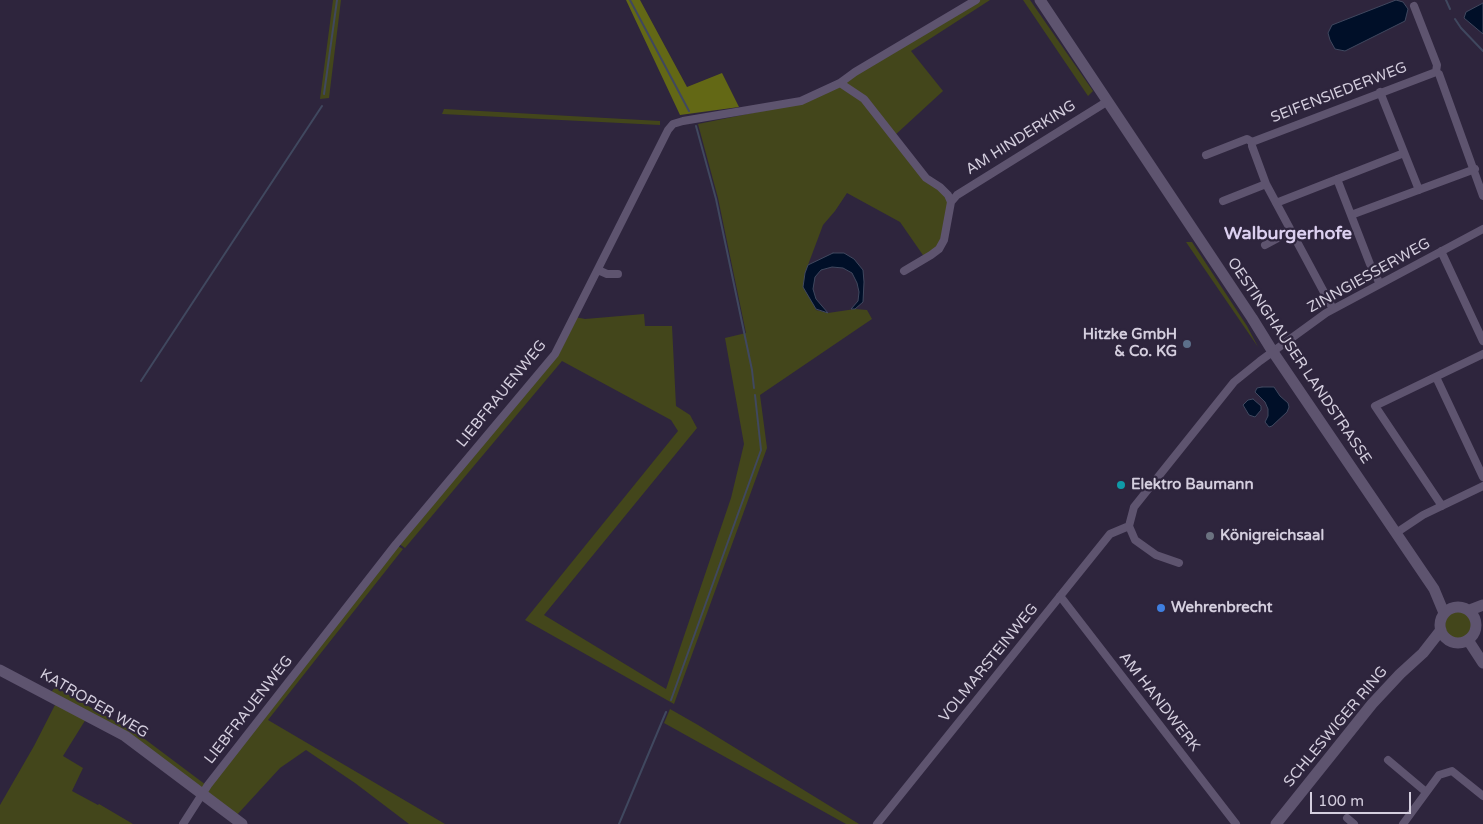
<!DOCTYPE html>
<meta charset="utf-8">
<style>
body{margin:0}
#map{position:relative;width:1483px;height:824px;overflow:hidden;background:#2e253d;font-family:"Varela Round",sans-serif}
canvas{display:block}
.scale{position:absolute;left:1310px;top:792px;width:101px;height:22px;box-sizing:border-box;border:2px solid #d4cede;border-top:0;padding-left:6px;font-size:15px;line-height:18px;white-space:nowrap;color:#d4cede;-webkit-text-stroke:4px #2e253d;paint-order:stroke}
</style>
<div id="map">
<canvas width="1483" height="824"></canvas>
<div class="scale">100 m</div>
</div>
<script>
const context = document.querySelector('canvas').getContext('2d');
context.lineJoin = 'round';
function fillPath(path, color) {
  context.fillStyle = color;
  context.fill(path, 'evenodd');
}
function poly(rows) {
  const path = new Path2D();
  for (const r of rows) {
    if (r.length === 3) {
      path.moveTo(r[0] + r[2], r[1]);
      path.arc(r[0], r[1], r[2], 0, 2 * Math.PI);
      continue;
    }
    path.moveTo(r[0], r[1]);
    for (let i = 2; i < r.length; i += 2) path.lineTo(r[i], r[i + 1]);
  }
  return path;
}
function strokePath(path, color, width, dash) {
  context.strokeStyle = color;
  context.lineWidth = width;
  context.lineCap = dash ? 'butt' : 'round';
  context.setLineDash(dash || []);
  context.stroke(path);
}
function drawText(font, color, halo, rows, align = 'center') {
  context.font = font + ' "Varela Round",sans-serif';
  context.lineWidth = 4.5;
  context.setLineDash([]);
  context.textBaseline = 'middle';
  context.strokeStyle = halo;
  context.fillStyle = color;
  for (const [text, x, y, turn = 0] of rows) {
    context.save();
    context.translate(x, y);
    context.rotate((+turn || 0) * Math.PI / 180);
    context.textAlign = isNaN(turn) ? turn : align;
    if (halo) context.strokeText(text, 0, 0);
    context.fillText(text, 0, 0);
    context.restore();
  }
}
const green = poly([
 [333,0,341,0,329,98,320,99],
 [979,0,990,0,911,51,943,91,894,136,865,99,841,83],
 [1023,0,1030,0,1093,91,1088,96],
 [840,85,863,100,951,202,943,240,925,258,900,222,847,193,835,211,823,225,805,273,816,310,828,313,855,309,867,310,872,319,760,395,767,448,674,704,525,620,678,431,671,420,562,361,405,548,398,543,557,354,575,317,585,319,644,314,645,326,672,326,676,406,690,415,697,428,544,615,666,689,731,498,744,444,725,338,746,333,718,198,698,124,802,103],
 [444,109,660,121,660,125,442,114],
 [1186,242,1192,242,1247,326,1258,347],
 [396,545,403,549,268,720,445,824,409,824,355,783,306,750,280,768,235,817,205,794],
 [1459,625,14],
 [55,687,142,737,206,785,203,792,50,694],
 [56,703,86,719,63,756,83,768,72,791,98,805,99,804,133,824,0,824,0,805,34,746],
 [670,709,698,725,859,824,846,824,664,723]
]);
const forest = poly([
 [626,0,640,0,687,87,722,73,739,107,680,115]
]);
const water = poly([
 [1396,0,1403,2,1408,9,1405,21,1345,51,1335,49,1330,40,1328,33,1332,25,1396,0],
 [1483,3,1483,34,1464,18,1466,12,1483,3],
 [833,253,844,253,854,259,863,270,864,282,863,302,855,309,851,309,858,301,859,292,857,283,852,273,843,268,832,267,821,270,815,277,813,289,816,299,828,313,816,309,803,287,805,273,808,265,833,253],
 [1262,387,1274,387,1280,396,1288,403,1289,407,1287,412,1272,426,1269,427,1265,422,1268,416,1268,409,1265,402,1255,392,1257,388,1262,387],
 [1253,399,1261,406,1261,410,1255,417,1249,415,1243,405,1248,400,1253,399]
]);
const stream = poly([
 [630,0,689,111],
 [1446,0,1450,9],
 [1455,19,1461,28,1483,51],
 [324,94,337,0],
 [696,126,716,199,752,370,754,388],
 [141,381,322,106],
 [671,700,761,450,755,395],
 [619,824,666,712]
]);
const street = poly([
 [1414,6,1437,65,1436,72,1439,74,1483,196],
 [840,83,864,99,926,178,940,187,948,195,951,202],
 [1380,92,1419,190],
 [1252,142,1252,146,1266,184,1333,309],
 [1206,155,1247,139,1252,142,1436,72],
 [1337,179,1370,264,1380,284],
 [1223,201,1266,184],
 [1276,203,1404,153],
 [1351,215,1475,169],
 [1265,245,1291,231],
 [1441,251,1483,341],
 [598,270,607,274,618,274],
 [904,271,931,255,939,249,944,240,951,202,957,195,1108,101],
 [1436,377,1483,477],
 [1442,506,1375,406,1483,354],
 [1396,533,1423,515,1483,486],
 [1179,563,1156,555,1135,540,1129,526,1134,507,1234,382,1260,361,1326,313,1483,229],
 [1060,596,1236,824],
 [1388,760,1426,792],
 [1347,818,1354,824],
 [183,824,208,785,396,544,555,354,668,130,673,124,683,121,801,101,840,83,855,72,976,0],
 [877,824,1110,534,1129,526],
 [1403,824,1439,775,1452,771,1483,796]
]);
const secondary = poly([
 [1040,0,1252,318,1273,352,1434,589,1444,613],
 [1458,625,18],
 [1470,610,1483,605],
 [1468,640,1483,663],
 [0,670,125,736,242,824],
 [1276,824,1372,704,1400,674,1423,653,1441,630]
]);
const markers = [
 [1187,344,5,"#5c6f8a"],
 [1121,485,5,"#0f9aa8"],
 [1210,536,5,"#6b7280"],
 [1161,608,5,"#3f7fe0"]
];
const streetNames = [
 ["SEIFENSIEDERWEG",1339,93,-21],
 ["AM HINDERKING",1021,138,-32],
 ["ZINNGIESSERWEG",1369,276,-29],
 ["OESTINGHAUSER LANDSTRASSE",1299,361,56],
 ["LIEBFRAUENWEG",502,394,-51],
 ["VOLMARSTEINWEG",989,663,-51],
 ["AM HANDWERK",1159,702,52],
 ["KATROPER WEG",94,704,30],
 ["LIEBFRAUENWEG",249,710,-52],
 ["SCHLESWIGER RING",1336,727,-50]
];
const poiNames = [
 ["Hitzke GmbH",1177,335,"right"],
 ["& Co. KG",1177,352,"right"],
 ["Elektro Baumann",1131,485],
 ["Königreichsaal",1220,536],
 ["Wehrenbrecht",1171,608]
];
const quarterNames = [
 ["Walburgerhofe",1288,234]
];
fillPath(green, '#43461b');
fillPath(forest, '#636815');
fillPath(water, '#000f28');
strokePath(water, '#40485f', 1);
strokePath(stream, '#40485f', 2);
strokePath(street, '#5e546f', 8);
strokePath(secondary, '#5e546f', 11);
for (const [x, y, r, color] of markers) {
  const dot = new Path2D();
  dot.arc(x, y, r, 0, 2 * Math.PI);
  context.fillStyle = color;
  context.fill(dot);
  strokePath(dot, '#2e253d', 2);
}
drawText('15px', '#d4cede', '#2e253d', streetNames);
drawText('bold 15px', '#d4cede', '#2e253d', poiNames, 'left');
drawText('bold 18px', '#dcd0f0', '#2e253d', quarterNames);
</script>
